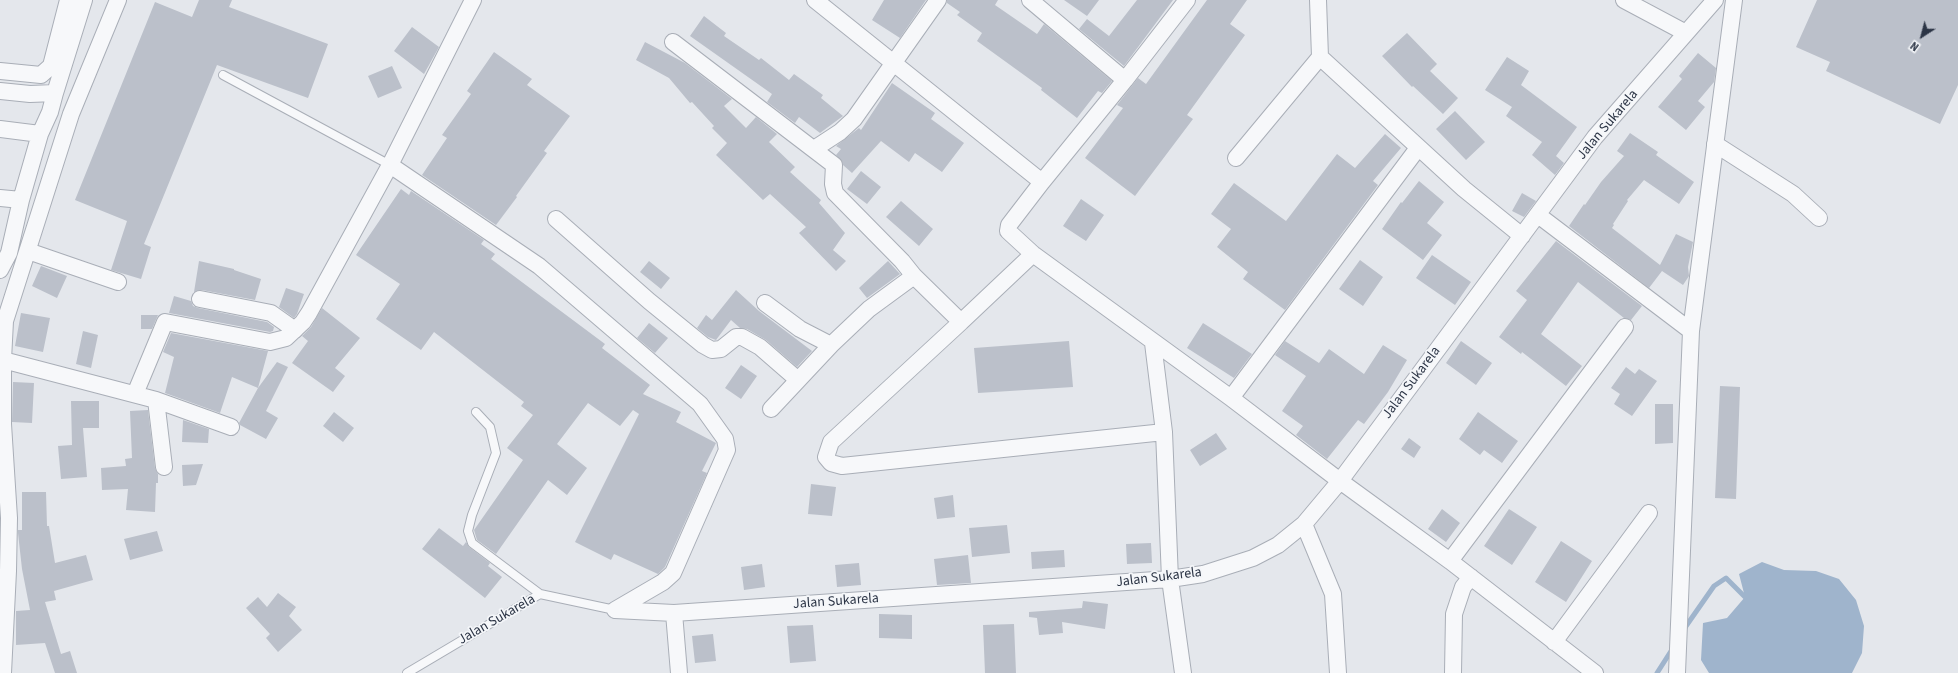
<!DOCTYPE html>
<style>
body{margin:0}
#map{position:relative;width:1958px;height:673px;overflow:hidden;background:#e4e7ec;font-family:"Source Sans 3",sans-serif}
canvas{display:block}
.north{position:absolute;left:1902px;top:16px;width:40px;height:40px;-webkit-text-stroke:3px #f4f6f9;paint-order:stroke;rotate:216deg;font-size:11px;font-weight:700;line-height:16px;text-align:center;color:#2b3445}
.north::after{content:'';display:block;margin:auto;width:14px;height:18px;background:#2b3445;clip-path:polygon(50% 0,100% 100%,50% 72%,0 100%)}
</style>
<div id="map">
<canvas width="1958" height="673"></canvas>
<div class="north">N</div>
</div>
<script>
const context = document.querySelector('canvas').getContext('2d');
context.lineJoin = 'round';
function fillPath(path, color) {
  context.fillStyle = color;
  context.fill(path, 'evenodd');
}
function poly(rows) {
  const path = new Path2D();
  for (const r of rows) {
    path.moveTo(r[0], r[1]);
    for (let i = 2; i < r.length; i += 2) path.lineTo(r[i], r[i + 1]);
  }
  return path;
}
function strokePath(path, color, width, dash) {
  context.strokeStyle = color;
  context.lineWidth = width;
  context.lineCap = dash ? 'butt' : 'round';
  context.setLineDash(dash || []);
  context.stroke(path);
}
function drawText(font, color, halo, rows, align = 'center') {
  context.font = font + ' "Source Sans 3",sans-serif';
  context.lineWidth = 3.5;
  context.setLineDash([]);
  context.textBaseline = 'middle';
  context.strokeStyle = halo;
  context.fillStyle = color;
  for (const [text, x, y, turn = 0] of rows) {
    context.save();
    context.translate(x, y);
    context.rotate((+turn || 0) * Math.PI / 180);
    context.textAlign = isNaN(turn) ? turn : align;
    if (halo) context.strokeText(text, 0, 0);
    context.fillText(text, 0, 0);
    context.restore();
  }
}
const water = poly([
 [1762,562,1784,570,1816,571,1839,579,1856,600,1864,626,1862,653,1852,673,1709,673,1701,660,1703,623,1727,618,1745,597,1739,574]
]);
const stream = poly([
 [1684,629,1714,586,1726,578,1745,597],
 [1657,673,1673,648]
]);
const building = poly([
 [199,0,232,0,229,7,328,44,308,98,217,65,144,244,151,247,141,279,111,270,127,221,75,200,155,2,192,17],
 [884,0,926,0,900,38,872,20],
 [947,0,998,0,995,5,1037,34,1044,24,1112,81,1102,93,1098,91,1077,118,1041,90,1042,88,977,41,982,33,957,15,960,12,947,3],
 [1064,0,1099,0,1087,16],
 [1137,0,1173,0,1124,66,1079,29,1087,19,1109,36],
 [1207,0,1247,0,1230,24,1245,35,1187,115,1193,119,1135,196,1085,158,1123,108,1117,105,1138,78,1146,84],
 [1817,0,1958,0,1958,85,1940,124,1826,71,1830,62,1796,47],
 [704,16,726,33,724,36,759,60,761,58,789,80,794,74,823,95,821,98,843,116,820,133,799,117,795,123,767,102,772,94,690,36],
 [412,27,439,47,424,74,394,51],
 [1407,33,1437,64,1430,71,1458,98,1443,114,1413,86,1412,87,1382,56],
 [645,42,685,63,732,99,724,106,746,128,756,117,777,134,769,142,795,167,790,172,821,200,819,203,845,233,833,250,846,261,836,271,799,233,806,227,770,194,763,200,716,155,727,143,712,128,714,126,692,102,690,103,669,78,636,60],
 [494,52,532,79,527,85,570,116,544,151,547,153,516,196,517,197,496,225,422,175,447,138,442,135,471,94,467,91],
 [1698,53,1716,68,1714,82,1698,101,1705,107,1686,130,1658,107,1682,79,1679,76],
 [1507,57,1529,71,1521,85,1577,127,1556,156,1564,163,1555,175,1532,155,1542,142,1506,116,1512,107,1485,90],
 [392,66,402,88,378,98,368,76],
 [892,83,935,113,931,119,964,143,942,172,915,153,909,162,881,141,852,173,843,165,842,161,836,155,841,149,836,146,859,128,861,130],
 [1455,111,1485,142,1466,160,1436,129],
 [1630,133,1658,152,1656,155,1694,182,1679,204,1644,180,1627,200,1628,201,1613,224,1614,225,1612,228,1660,265,1676,234,1693,242,1688,267,1689,276,1683,285,1662,271,1649,288,1569,226,1584,204,1585,205,1601,182,1624,156,1617,151],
 [1385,134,1401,148,1373,181,1378,185,1285,310,1243,279,1248,272,1217,247,1231,229,1211,214,1234,183,1286,221,1337,154,1355,168],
 [861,171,881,187,867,204,847,189],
 [1419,181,1444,202,1427,223,1442,235,1423,260,1382,229,1401,202,1402,203],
 [401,189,409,195,411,191,484,240,481,244,495,254,491,259,605,344,602,348,650,385,643,394,681,412,676,422,716,443,702,471,707,473,665,567,658,574,614,554,611,560,575,542,639,414,633,410,620,426,588,403,557,444,587,468,567,495,548,480,496,554,477,540,474,530,523,460,507,448,533,415,521,406,524,402,434,332,421,350,376,319,400,284,356,255],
 [1522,193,1536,201,1524,217,1512,211],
 [1081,199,1104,215,1086,241,1063,226],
 [901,201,933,229,919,246,886,217],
 [1556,241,1642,306,1631,320,1624,318,1578,282,1541,334,1582,366,1566,386,1522,352,1521,354,1499,337,1527,300,1516,291],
 [1432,255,1471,282,1455,305,1416,278],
 [1360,260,1383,277,1363,306,1339,289],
 [199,261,234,269,234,270,261,279,255,300,202,290,194,292],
 [649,261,670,278,661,289,640,272],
 [888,261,900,274,867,298,859,288],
 [41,266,67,276,57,298,32,286],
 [286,288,304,294,297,314,294,318,279,307],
 [736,290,759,311,812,351,797,367,766,340,747,329,740,328,731,320,716,340,708,337,697,328,706,315,712,320],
 [174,296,191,301,193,306,198,308,267,322,274,327,273,331,270,332,169,313],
 [322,308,360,338,335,368,345,376,333,392,292,363,308,341,302,336,311,327],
 [21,313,50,318,43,352,15,346],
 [141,315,158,315,152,329,141,329],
 [649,323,668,338,655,353,637,338],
 [1203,323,1252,354,1234,378,1187,348],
 [83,331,98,335,91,368,76,364],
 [171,333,268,351,258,388,277,362,288,367,266,411,278,418,266,439,240,425,239,423,258,388,232,377,220,413,165,393,174,357,163,352],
 [1069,341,1073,387,978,393,974,348],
 [1285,341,1319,363,1329,349,1364,374,1383,345,1407,360,1388,392,1364,424,1358,420,1327,459,1296,435,1303,426,1282,411,1306,376,1275,355],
 [1461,341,1492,363,1476,385,1446,363],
 [741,365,757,376,741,399,725,388],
 [1626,367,1635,374,1639,369,1657,381,1632,416,1614,404,1620,394,1611,388],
 [13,382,34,383,32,423,12,422],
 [1720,386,1740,387,1736,499,1715,498],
 [71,401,99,401,99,428,83,428,87,477,61,479,58,446,72,445],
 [1655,404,1673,404,1673,443,1655,444],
 [148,410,155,468,158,474,158,483,156,483,155,512,126,510,128,489,102,490,101,468,126,466,125,459,132,458,130,411],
 [334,412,354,428,343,442,323,426],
 [1478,412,1518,441,1502,463,1484,450,1480,455,1459,439],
 [183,420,209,429,208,443,182,442],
 [1216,433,1227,449,1200,466,1190,450],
 [1409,438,1421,447,1414,458,1401,449],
 [203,464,196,485,183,486,182,465],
 [811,484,836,487,832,516,808,514],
 [22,492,46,492,47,526,49,526,55,563,86,555,93,580,54,591,56,600,45,602,61,654,70,651,77,673,55,673,45,643,16,645,16,611,30,610,22,569,18,533,18,530,22,530],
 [953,495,955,517,937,519,934,498],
 [1442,509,1460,523,1446,542,1428,529],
 [1509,509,1537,527,1512,565,1484,546],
 [1007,525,1010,553,972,557,969,528],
 [439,528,463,546,466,542,469,547,490,563,488,566,502,577,485,598,422,549],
 [157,531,163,551,130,560,124,539],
 [1561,541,1592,561,1566,602,1535,582],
 [1151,543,1152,563,1127,564,1126,544],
 [1064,550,1065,567,1032,569,1031,552],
 [968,555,971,583,937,585,934,559],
 [859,563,861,585,837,587,835,565],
 [762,564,765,587,744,590,741,567],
 [278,593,296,607,289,616,302,630,278,652,266,638,270,634,246,608,258,597,267,607],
 [1083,601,1108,604,1105,629,1062,622,1063,633,1039,635,1037,618,1029,617,1029,612,1082,608],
 [879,614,912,615,912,639,879,638],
 [1014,624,1016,673,985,673,983,625],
 [813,625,816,661,790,663,787,626],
 [713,634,716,661,695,663,692,636]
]);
const lane = poly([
 [223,75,390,165],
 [476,412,490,427,496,453,472,515,468,531,472,543,540,594],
 [407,673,540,594,615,610]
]);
const street = poly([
 [815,0,1042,182],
 [1030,0,1125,80],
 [1187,0,1125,80,1042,182,1009,225,1008,231,1033,254,1231,398,1340,481,1450,561,1595,673],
 [1318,0,1320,57,1464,189,1522,236],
 [1624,0,1686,33],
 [673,42,834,165,833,184,835,193,902,261,914,276,961,322,1033,254],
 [0,71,41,75,51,66,68,0],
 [0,91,30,94,55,93,84,0],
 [0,129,40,134],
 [1715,144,1793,194,1819,218],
 [814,149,840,132,854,119,938,0],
 [1236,158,1320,57],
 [390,165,539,266,700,404,725,439,727,450,673,573,663,582,615,610],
 [0,198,21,200],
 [1538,215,1691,331],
 [556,219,649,301,703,345,712,350,721,349,736,337,742,337,760,347,798,380],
 [28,251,118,282],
 [0,270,9,253,21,200,40,134,50,112,55,93],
 [200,299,271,313,295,330],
 [765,303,800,329,831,345],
 [961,322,831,442,826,457,831,463,842,466,1164,432],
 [1153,343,1164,432,1170,579,1183,673],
 [3,360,156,400,231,427],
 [135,394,165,322,270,342,286,338,303,322,309,313,390,165,473,0],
 [1231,398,1418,148],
 [156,400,164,467],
 [771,409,831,345,869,309,914,276],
 [1304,524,1333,594,1338,673],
 [1450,561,1625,327],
 [615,610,674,613,1170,579,1203,574,1253,558,1278,545,1304,524,1340,481,1595,137,1715,0],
 [674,613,679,673],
 [1554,642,1649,513],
 [3,673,8,571,9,518,3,424,3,360,5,321,71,114,118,0],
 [1453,673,1454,614,1463,587,1471,577],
 [1677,673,1691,331,1734,0]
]);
const streetNames = [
 ["Jalan Sukarela",1608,125,-50],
 ["Jalan Sukarela",1412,383,-53],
 ["Jalan Sukarela",1159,578,-7],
 ["Jalan Sukarela",836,602,-4],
 ["Jalan Sukarela",497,620,-30]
];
fillPath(water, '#9fb4cc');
strokePath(stream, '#9fb4cc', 5);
fillPath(building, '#bbc0ca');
strokePath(lane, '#a9aeb7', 10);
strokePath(street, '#a9aeb7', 18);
strokePath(lane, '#f7f8fa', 8);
strokePath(street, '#f7f8fa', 16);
drawText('14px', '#2b3445', '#f4f6f9', streetNames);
</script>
